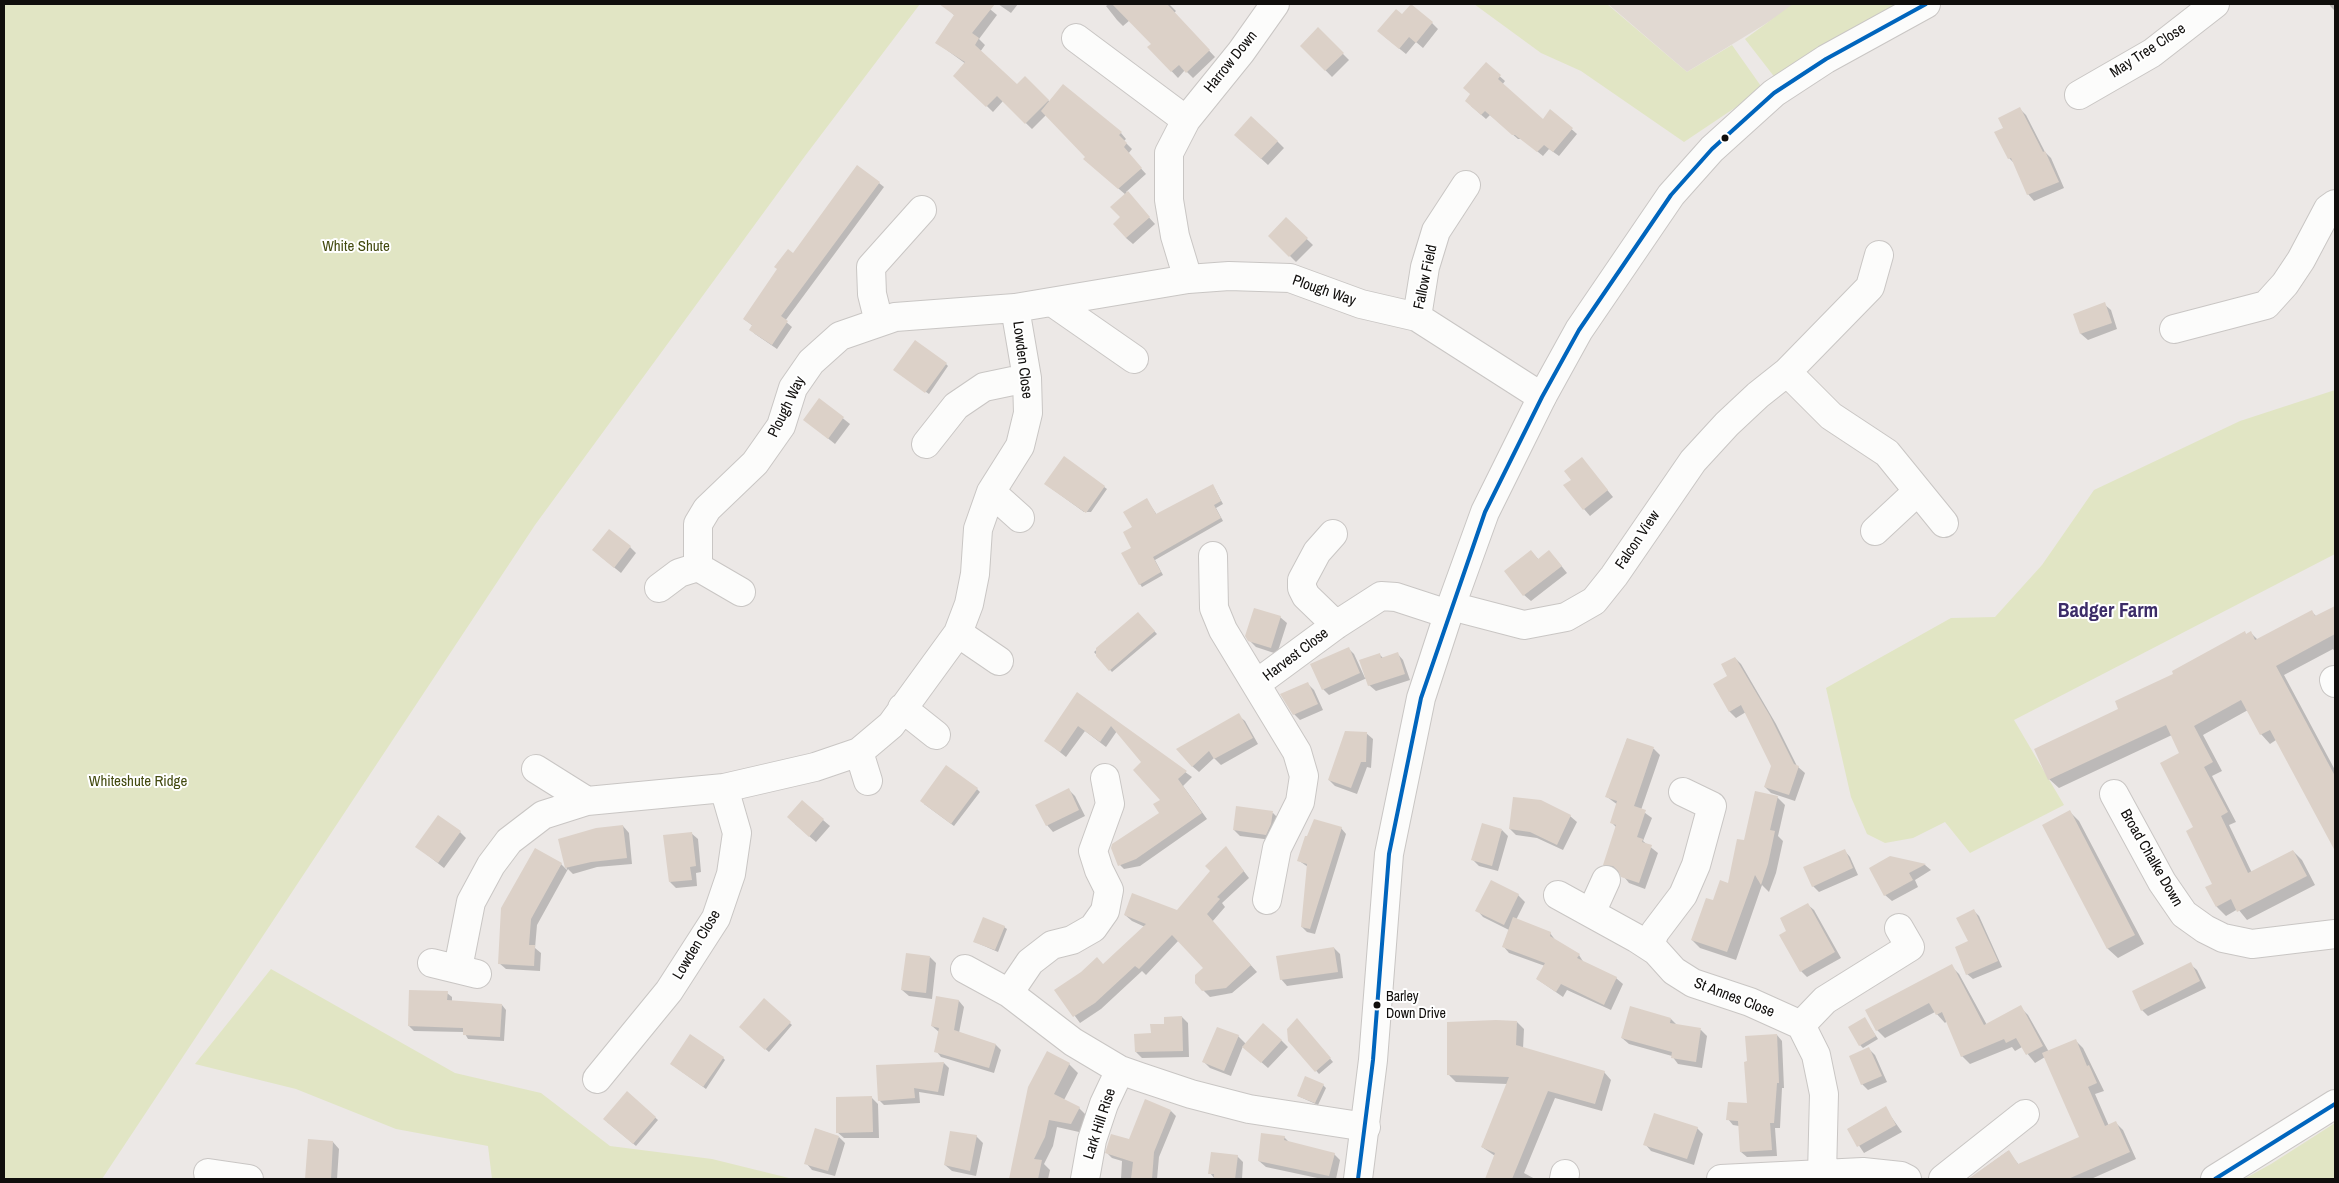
<!DOCTYPE html>
<style>
body{margin:0}
#map{position:relative;width:2339px;height:1183px;overflow:hidden;background:#ece8e6;font-family:"Archivo Narrow",sans-serif}
canvas{display:block}
.frame{position:absolute;inset:0;border:5px solid #100e0c;pointer-events:none}
</style>
<div id="map">
<canvas width="2339" height="1183"></canvas>
<div class="frame"></div>
</div>
<script>
const context = document.querySelector('canvas').getContext('2d');
context.lineJoin = 'round';
function fillPath(path, color) {
  context.fillStyle = color;
  context.fill(path, 'evenodd');
}
function poly(rows) {
  const path = new Path2D();
  for (const r of rows) {
    path.moveTo(r[0], r[1]);
    for (let i = 2; i < r.length; i += 2) path.lineTo(r[i], r[i + 1]);
  }
  return path;
}
function strokePath(path, color, width, dash) {
  context.strokeStyle = color;
  context.lineWidth = width;
  context.lineCap = dash ? 'butt' : 'round';
  context.setLineDash(dash || []);
  context.stroke(path);
}
function drawText(font, color, halo, rows, align = 'center') {
  context.font = font + ' "Archivo Narrow",sans-serif';
  context.lineWidth = 4;
  context.setLineDash([]);
  context.textBaseline = 'middle';
  context.strokeStyle = halo;
  context.fillStyle = color;
  for (const [text, x, y, turn = 0] of rows) {
    context.save();
    context.translate(x, y);
    context.rotate((+turn || 0) * Math.PI / 180);
    context.textAlign = isNaN(turn) ? turn : align;
    if (halo) context.strokeText(text, 0, 0);
    context.fillText(text, 0, 0);
    context.restore();
  }
}
const built = poly([
 [1608,4,1798,4,1687,72]
]);
const green = poly([
 [4,4,920,4,805,156,535,525,102,1179,4,1179],
 [1474,4,1607,4,1687,72,1732,45,1763,89,1684,142,1581,71,1541,53],
 [1793,4,1914,4,1776,79,1745,39],
 [2335,390,2335,554,2014,720,2064,805,1970,853,1945,822,1913,838,1885,843,1867,834,1851,797,1826,688,1951,618,1995,617,2042,565,2094,490,2240,421],
 [271,969,455,1073,541,1093,610,1146,712,1159,793,1179,492,1179,488,1146,396,1129,296,1089,195,1064],
 [2335,1123,2335,1179,2244,1179,2271,1164]
]);
const shadow = poly([
 [957,4,984,4,997,15,979,39,985,45,980,52,1017,86,1025,78,1050,102,1121,133,1126,139,1124,141,1132,149,1128,154,1146,174,1126,192,1155,224,1133,244,1126,238,1122,218,1126,195,1084,159,1086,157,1046,115,1032,129,1003,101,993,112,955,75,966,64,937,43,955,16,951,12],
 [998,4,1018,4,1011,13],
 [1109,4,1169,4,1176,11,1174,13,1215,57,1193,78,1185,70,1178,78,1149,47,1152,44,1130,20,1123,26,1117,20,1106,6],
 [2329,4,2335,4,2335,11,2331,7],
 [1402,16,1432,23,1438,29,1423,48,1416,42,1406,54,1385,37],
 [1318,29,1349,60,1332,77,1302,46],
 [1486,64,1505,81,1502,85,1543,121,1551,111,1577,134,1559,156,1549,149,1543,156,1522,139,1518,139,1490,115,1486,119,1471,106,1472,95],
 [2019,108,2026,115,2045,152,2051,158,2064,188,2034,201,2028,194,2015,164,2009,158,2005,128],
 [1242,141,1277,141,1284,148,1268,165],
 [879,183,884,187,785,321,792,327,777,349,755,334,751,330,753,326,744,319,778,269],
 [1286,219,1313,245,1296,262,1270,236],
 [2104,304,2111,310,2117,329,2088,340,2081,334,2075,314],
 [946,364,948,366,929,394,898,373],
 [820,400,850,424,835,444,805,420],
 [1064,458,1107,489,1091,512,1084,512,1048,486],
 [1582,459,1613,497,1590,516,1584,509,1573,480],
 [1215,489,1223,504,1216,508,1223,521,1155,560,1163,575,1142,587,1140,584,1133,548,1133,528,1147,500,1157,515],
 [630,547,636,553,621,573,600,556],
 [1531,551,1539,560,1555,558,1567,573,1531,601,1524,595],
 [2335,607,2335,652,2333,649,2284,675,2335,770,2335,848,2276,740,2270,744,2261,734,2248,710,2203,735,2222,771,2212,776,2236,822,2229,825,2252,873,2293,851,2302,860,2315,885,2247,920,2238,909,2226,916,2217,907,2214,884,2195,828,2181,753,2172,735,2059,788,2049,779,2120,710,2244,632,2247,635,2251,633,2258,640,2312,612,2317,617],
 [1138,614,1157,634,1112,672,1094,652],
 [1280,617,1287,623,1277,654,1256,647,1249,640],
 [1348,648,1354,654,1365,678,1379,654,1383,658,1397,653,1403,660,1410,680,1376,691,1369,685,1367,678,1329,695,1323,689],
 [1735,658,1741,664,1776,724,1797,766,1805,773,1795,801,1771,793,1765,787,1772,766,1746,712,1736,718,1730,712,1714,685,1729,677],
 [1308,684,1314,690,1323,710,1300,720,1294,714],
 [1078,694,1192,777,1183,786,1207,819,1140,866,1124,869,1118,863,1161,813,1161,800,1143,762,1117,731,1106,747,1085,731,1066,757,1046,741],
 [1238,715,1245,721,1258,744,1221,765,1214,758,1199,772,1192,766],
 [1366,733,1373,739,1371,768,1367,767,1357,794,1335,786,1329,780],
 [1627,739,1654,749,1660,755,1641,810,1652,818,1643,841,1658,853,1645,889,1629,883,1620,872,1610,871,1604,865,1617,828,1611,822,1618,805,1607,797],
 [977,789,980,792,954,826,924,804],
 [1069,790,1075,796,1085,816,1053,832,1047,825],
 [1777,797,1785,805,1778,836,1783,841,1776,873,1769,892,1762,885,1736,960,1700,948,1692,940,1714,902,1728,885,1745,842],
 [802,802,830,826,816,842,795,824],
 [2070,812,2079,821,2144,944,2118,958,2108,949,2044,825],
 [1273,813,1279,819,1272,840,1240,836,1234,830],
 [1570,816,1577,822,1563,850,1537,838,1516,835,1510,829],
 [623,826,629,833,632,864,597,867,573,874,568,869,537,925,535,948,541,953,540,971,506,969,499,963,561,864,567,870,559,840],
 [1341,828,1346,834,1315,934,1307,932,1302,927,1308,867,1298,860],
 [1502,830,1508,836,1498,871,1479,866,1473,860],
 [460,832,466,838,444,868,417,847],
 [691,833,698,839,701,872,696,873,697,886,676,888,670,882],
 [1226,848,1249,878,1222,903,1225,907,1212,922,1257,972,1232,993,1210,997,1203,990,1205,968,1179,940,1146,975,1142,971,1101,1009,1080,1023,1056,990,1104,965,1145,927,1132,921,1125,915,1177,911,1211,871],
 [1844,850,1850,857,1858,875,1819,892,1813,886],
 [1891,857,1925,865,1931,870,1915,880,1918,887,1892,901,1885,895],
 [1491,882,1518,895,1525,902,1516,920,1550,933,1556,941,1579,955,1584,963,1616,978,1623,984,1611,1010,1567,990,1563,997,1537,979,1545,966,1509,953,1503,946,1509,930,1483,917,1477,910],
 [1807,904,1814,910,1841,958,1807,977,1801,971,1788,931],
 [1974,911,1979,916,2002,967,1973,979,1967,974],
 [1004,927,1007,929,998,952,975,942],
 [1334,948,1340,954,1343,978,1287,986,1281,979],
 [930,957,936,963,932,999,909,996,902,990],
 [2190,964,2197,970,2206,988,2148,1016,2142,1010],
 [1951,966,1959,974,1987,1025,2020,1007,2028,1015,2049,1052,2076,1041,2083,1048,2104,1091,2095,1094,2109,1126,2116,1123,2123,1130,2136,1159,2091,1179,1989,1179,1983,1169,2008,1151,2019,1165,2081,1138,2045,1057,2035,1063,2022,1047,2015,1051,2012,1047,1970,1064,1962,1056,1947,1021,1945,1023,1935,1012,1885,1038,1877,1030],
 [447,993,452,997,452,1002,502,1005,506,1010,504,1041,468,1039,464,1032,414,1031,409,1026],
 [937,997,959,1001,964,1007,959,1033,996,1045,1001,1050,994,1073,941,1057,936,1051,939,1032,932,1026],
 [764,1000,792,1025,769,1052,740,1027],
 [1182,1017,1188,1023,1189,1057,1142,1058,1136,1052,1152,1035],
 [1671,1019,1677,1025,1701,1030,1707,1036,1702,1068,1678,1064,1672,1056,1629,1044,1622,1038],
 [1299,1022,1333,1062,1319,1074,1289,1040],
 [1517,1022,1524,1029,1523,1049,1604,1072,1611,1080,1602,1111,1555,1098,1524,1173,1535,1179,1487,1179,1495,1156,1482,1147,1507,1084,1456,1082,1449,1075],
 [1867,1022,1878,1039,1863,1048,1860,1045],
 [1777,1035,1782,1041,1784,1088,1782,1088,1780,1128,1775,1128,1777,1156,1747,1157,1741,1152,1739,1126,1733,1125,1728,1119,1749,1104],
 [1238,1036,1246,1044,1281,1040,1288,1047,1268,1068,1243,1046,1231,1076,1210,1068,1204,1062],
 [1869,1049,1875,1055,1887,1082,1868,1090,1862,1084],
 [1047,1053,1069,1064,1078,1073,1064,1100,1079,1108,1087,1116,1079,1132,1057,1127,1053,1146,1044,1164,1050,1170,1048,1179,1011,1179,1029,1087],
 [723,1058,725,1060,706,1089,671,1064],
 [944,1063,949,1068,944,1096,919,1092,920,1103,884,1105,879,1100],
 [1323,1085,1326,1088,1318,1105,1298,1096],
 [627,1093,658,1120,636,1146,607,1122],
 [872,1098,878,1104,879,1138,844,1138,837,1132],
 [1885,1108,1902,1132,1864,1153,1848,1129],
 [1171,1111,1176,1116,1159,1157,1157,1179,1121,1179,1122,1161,1112,1158,1107,1153,1129,1141],
 [1697,1128,1703,1134,1694,1165,1651,1151,1645,1144],
 [976,1136,983,1143,976,1176,952,1171,945,1165],
 [839,1137,845,1143,835,1176,812,1170,806,1163],
 [1284,1137,1290,1143,1334,1154,1340,1160,1336,1179,1322,1179,1266,1167,1259,1161],
 [309,1140,333,1142,339,1149,337,1179,307,1179],
 [1237,1156,1243,1162,1242,1179,1215,1179,1210,1173]
]);
const building = poly([
 [939,4,995,4,972,33,979,38,975,45,1017,84,1025,76,1049,100,1025,124,997,96,986,107,953,76,965,62,935,43,954,15],
 [1112,4,1167,4,1210,50,1186,73,1179,65,1171,72,1147,47,1151,44],
 [1411,4,1433,22,1416,43,1409,37,1399,49,1377,31,1396,9,1402,14],
 [1318,27,1344,53,1325,71,1300,46],
 [1486,62,1501,75,1498,79,1543,119,1550,109,1573,128,1553,152,1544,145,1537,152,1515,135,1512,135,1485,111,1481,115,1465,101,1470,94,1463,88],
 [1063,84,1122,132,1119,135,1127,143,1124,147,1142,168,1118,189,1083,159,1085,157,1041,111],
 [2020,107,2043,152,2045,151,2059,182,2027,195,2011,158,2008,159,1994,132,2003,128,1998,118],
 [1251,116,1278,141,1261,159,1234,135],
 [857,165,880,182,781,316,788,321,772,345,749,330,752,325,743,319,777,269,774,267,788,249,793,253],
 [1128,191,1150,217,1126,238,1113,224,1120,217,1110,207],
 [1286,217,1308,238,1289,257,1268,236],
 [2105,302,2112,323,2080,334,2073,314],
 [915,340,947,363,925,393,893,370],
 [819,398,844,417,828,439,803,420],
 [1064,456,1105,486,1086,513,1044,484],
 [1582,457,1608,490,1583,510,1563,485,1571,480,1564,471],
 [1213,484,1221,501,1214,505,1221,518,1153,557,1161,572,1139,585,1121,553,1131,548,1123,532,1132,527,1123,512,1147,498,1156,514],
 [609,529,631,546,614,568,592,550],
 [1531,550,1538,559,1549,550,1562,566,1523,596,1504,571],
 [2335,606,2335,634,2276,666,2335,776,2335,851,2270,730,2260,735,2241,700,2194,726,2213,762,2204,767,2228,812,2221,816,2248,873,2293,850,2307,876,2237,912,2231,899,2216,907,2205,887,2212,884,2186,831,2193,827,2160,763,2179,753,2166,725,2048,780,2034,749,2118,709,2115,701,2173,674,2172,671,2245,631,2246,634,2251,631,2255,640,2312,610,2315,616],
 [1254,608,1281,616,1271,648,1248,641,1245,636],
 [1138,612,1155,631,1109,671,1096,656,1096,648],
 [1349,647,1360,673,1322,690,1310,664],
 [1398,652,1405,674,1368,686,1359,660,1380,653,1381,658],
 [1735,657,1770,716,1794,764,1799,766,1789,795,1764,787,1771,766,1741,705,1729,712,1713,684,1727,676,1721,664],
 [1308,682,1318,704,1293,715,1280,694],
 [1077,692,1187,771,1178,779,1202,813,1136,859,1118,866,1111,848,1112,844,1159,813,1153,804,1160,800,1133,770,1141,762,1111,726,1100,742,1078,726,1060,752,1044,741],
 [1239,713,1253,738,1214,759,1209,751,1192,767,1176,749],
 [1345,731,1367,732,1366,762,1361,762,1351,788,1328,780],
 [1627,738,1654,747,1634,806,1646,810,1637,837,1643,839,1642,842,1652,845,1639,883,1621,877,1618,871,1613,866,1603,865,1616,825,1610,823,1617,801,1605,797],
 [946,765,978,788,951,824,920,801],
 [1069,788,1079,810,1046,826,1035,805],
 [1755,791,1778,796,1770,830,1775,831,1768,864,1761,885,1755,875,1727,952,1691,940,1706,898,1713,900,1720,880,1728,883,1737,839,1744,840],
 [1513,797,1541,800,1571,815,1557,845,1530,832,1509,829],
 [802,800,824,819,809,837,787,817],
 [1236,806,1273,811,1271,824,1266,835,1233,830],
 [2070,810,2135,935,2107,949,2042,825],
 [438,815,461,831,438,863,415,847],
 [1314,819,1342,827,1310,929,1301,927,1307,864,1297,861,1305,836,1307,836],
 [1482,823,1502,829,1492,866,1471,860],
 [623,825,627,858,591,862,565,868,558,839,596,828],
 [692,832,696,866,690,867,692,880,669,882,663,835],
 [1226,846,1244,871,1217,897,1220,899,1207,914,1251,965,1226,988,1202,991,1195,983,1195,975,1203,968,1172,935,1139,969,1135,966,1095,1003,1073,1017,1054,990,1081,972,1097,957,1103,964,1146,924,1124,915,1132,893,1177,910,1210,871,1205,866],
 [535,848,562,863,531,919,529,945,535,945,534,966,498,964,501,908],
 [1845,849,1853,868,1812,887,1803,867],
 [1890,856,1926,864,1909,873,1913,880,1884,896,1869,868],
 [1491,880,1519,894,1504,925,1475,911],
 [1808,903,1835,952,1800,972,1779,935,1786,931,1780,918],
 [1974,909,1998,961,1966,975,1955,947,1968,941,1956,918],
 [983,917,1005,926,995,950,973,942],
 [1513,917,1551,932,1550,936,1580,954,1577,958,1617,977,1604,1005,1561,984,1556,992,1536,979,1545,963,1502,947],
 [1334,947,1338,972,1280,980,1276,956],
 [906,953,930,956,926,993,901,990],
 [2191,962,2200,981,2141,1011,2132,991],
 [1952,964,1984,1025,2021,1005,2043,1046,2026,1055,2016,1038,2006,1043,2004,1039,1961,1057,1942,1012,1936,1015,1929,1003,1876,1031,1865,1010],
 [409,990,448,991,447,1000,502,1004,500,1037,463,1035,463,1028,408,1026],
 [936,996,959,1000,954,1030,996,1044,989,1068,934,1052,939,1028,931,1026],
 [764,998,791,1022,765,1050,739,1027],
 [1630,1006,1671,1018,1670,1023,1701,1028,1696,1062,1671,1058,1672,1052,1621,1038],
 [1182,1016,1183,1051,1135,1052,1134,1034,1151,1033,1150,1024,1164,1024,1164,1017],
 [1865,1017,1876,1036,1859,1046,1848,1027],
 [1297,1018,1331,1058,1315,1072,1288,1041,1287,1029],
 [1496,1020,1517,1021,1516,1045,1605,1071,1595,1104,1548,1091,1512,1179,1485,1179,1495,1153,1481,1147,1509,1077,1447,1075,1447,1022],
 [1263,1023,1282,1040,1261,1063,1242,1047],
 [1217,1027,1239,1035,1224,1071,1202,1062],
 [690,1034,724,1057,703,1087,670,1064],
 [1777,1034,1779,1083,1777,1083,1774,1123,1770,1123,1772,1150,1740,1152,1738,1121,1726,1120,1728,1102,1747,1103,1744,1062,1747,1061,1745,1036],
 [2076,1039,2087,1066,2089,1065,2097,1083,2088,1087,2105,1126,2116,1121,2130,1152,2068,1179,1968,1179,2009,1150,2018,1164,2079,1137,2042,1053],
 [1869,1047,1882,1076,1861,1085,1849,1056],
 [1047,1051,1070,1063,1054,1094,1080,1107,1071,1124,1049,1120,1045,1137,1034,1159,1042,1160,1038,1179,1009,1179,1028,1087],
 [944,1062,938,1092,914,1088,915,1098,878,1101,876,1065],
 [1305,1076,1324,1084,1315,1103,1297,1096],
 [627,1091,656,1117,633,1144,603,1119],
 [872,1096,873,1132,836,1133,836,1097],
 [1145,1099,1171,1110,1154,1152,1152,1179,1131,1179,1133,1162,1105,1153,1111,1134,1129,1139],
 [1886,1106,1896,1125,1857,1147,1847,1129],
 [1654,1113,1698,1127,1687,1159,1643,1145],
 [815,1128,839,1136,828,1171,804,1164],
 [950,1131,977,1135,970,1171,944,1165],
 [1261,1133,1285,1136,1284,1140,1335,1153,1329,1176,1258,1161],
 [308,1139,333,1141,331,1179,305,1179],
 [1211,1152,1238,1155,1235,1179,1214,1179,1214,1174,1208,1174]
]);
const minor = poly([
 [1076,38,1186,120],
 [2079,95,2152,53,2215,4],
 [1188,279,1175,236,1169,200,1169,153,1186,120,1241,52,1275,4],
 [1052,302,1134,359],
 [1417,317,1425,267,1436,231,1466,185],
 [879,322,872,294,871,267,922,210],
 [2174,329,2266,305,2285,284,2301,260,2328,209,2335,204],
 [1787,372,1831,416,1887,453,1944,523],
 [926,444,956,406,984,387,1027,378],
 [991,492,1020,518],
 [1875,531,1918,491],
 [1333,534,1317,552,1302,580,1302,588,1306,596,1336,625],
 [1213,556,1214,608,1223,630,1297,752,1304,776,1300,802,1277,848,1267,900],
 [698,567,698,524,707,509,755,463,781,426,793,388,811,362,840,336,895,317,1015,308,1188,279,1229,276,1290,278,1361,304,1417,317,1542,397],
 [659,588,679,573,698,567,741,592],
 [1451,606,1524,625,1566,617,1594,601,1614,576,1693,461,1727,424,1758,395,1787,372,1870,287,1879,255],
 [958,633,999,661],
 [2334,680,2335,683],
 [1256,684,1336,625,1381,596,1396,597,1448,614],
 [902,708,936,735],
 [859,752,868,781],
 [536,769,587,801],
 [1105,778,1110,804,1093,851,1099,870,1109,890,1105,911,1093,928,1072,940,1052,945,1030,962,1009,993,1073,1042,1120,1070,1140,1077,1191,1094,1249,1109,1366,1127],
 [2114,794,2162,882,2184,914,2205,929,2223,938,2252,944,2335,934],
 [1558,895,1636,938,1656,951,1674,971,1693,983,1750,1002,1801,1025,1816,1055,1824,1094,1822,1174],
 [1591,913,1606,880],
 [1649,946,1655,932,1683,895,1696,865,1712,806,1683,792],
 [432,963,477,974],
 [458,968,471,902,491,865,509,841,543,815,587,801,724,788,815,767,859,752,891,725,958,633,969,604,975,574,978,529,991,492,1020,446,1028,413,1027,378,1015,308],
 [965,969,1009,993],
 [1801,1025,1825,1000,1910,947,1899,928],
 [597,1079,669,991,716,918,731,874,737,833,724,788],
 [208,1173,249,1179],
 [1085,1179,1092,1140,1104,1104,1120,1070],
 [1564,1179,1565,1174],
 [1721,1179,1863,1172,1901,1176,1907,1179],
 [1943,1179,2025,1114]
]);
const tertiary = poly([
 [1358,1179,1373,1060,1389,854,1421,698,1451,606,1485,512,1542,397,1579,330,1671,195,1712,149,1774,93,1826,59,1926,4],
 [2215,1179,2335,1104]
]);
const bus1 = poly([
 [1358,1179,1373,1060,1389,854,1421,698,1485,512,1542,397,1579,330,1671,195,1712,149,1774,93,1826,59,1926,4],
 [2215,1179,2335,1104]
]);
const markers = [
 [1725,138,4.5,"#100e0c"],
 [1377,1005,4.5,"#100e0c"]
];
const busNames = [
 ["Barley",1386,997],
 ["Down Drive",1386,1014]
];
const streetNames = [
 ["May Tree Close",2148,51,-33],
 ["Harrow Down",1231,62,-51],
 ["Fallow Field",1426,277,-78],
 ["Plough Way",1324,291,19],
 ["Lowden Close",1022,360,83],
 ["Plough Way",787,407,-64],
 ["Falcon View",1638,540,-56],
 ["Harvest Close",1296,655,-37],
 ["Broad Chalke Down",2151,858,60],
 ["Lowden Close",697,945,-59],
 ["St Annes Close",1734,998,21],
 ["Lark Hill Rise",1100,1124,-72]
];
const parkNames = [
 ["White Shute",356,247],
 ["Whiteshute Ridge",138,782]
];
const districtNames = [
 ["Badger Farm",2108,612]
];
fillPath(built, '#e1d9d2');
fillPath(green, '#e1e5c4');
fillPath(shadow, '#0003');
fillPath(building, '#dcd1c8');
strokePath(minor, '#c9c6c4', 30);
strokePath(tertiary, '#c9c6c4', 30);
strokePath(minor, '#fcfcfb', 28);
strokePath(tertiary, '#fcfcfb', 28);
strokePath(bus1, '#0065bd', 4);
for (const [x, y, r, color] of markers) {
  const dot = new Path2D();
  dot.arc(x, y, r, 0, 2 * Math.PI);
  context.fillStyle = color;
  context.fill(dot);
  strokePath(dot, '#fff', 2);
}
drawText('14px', '#100e0c', '#fff', busNames, 'left');
drawText('15px', '#100e0c', '#fff', streetNames);
drawText('15px', '#434a0f', '#fff', parkNames);
drawText('bold 20px', '#3c2c68', '#fff', districtNames);
</script>
